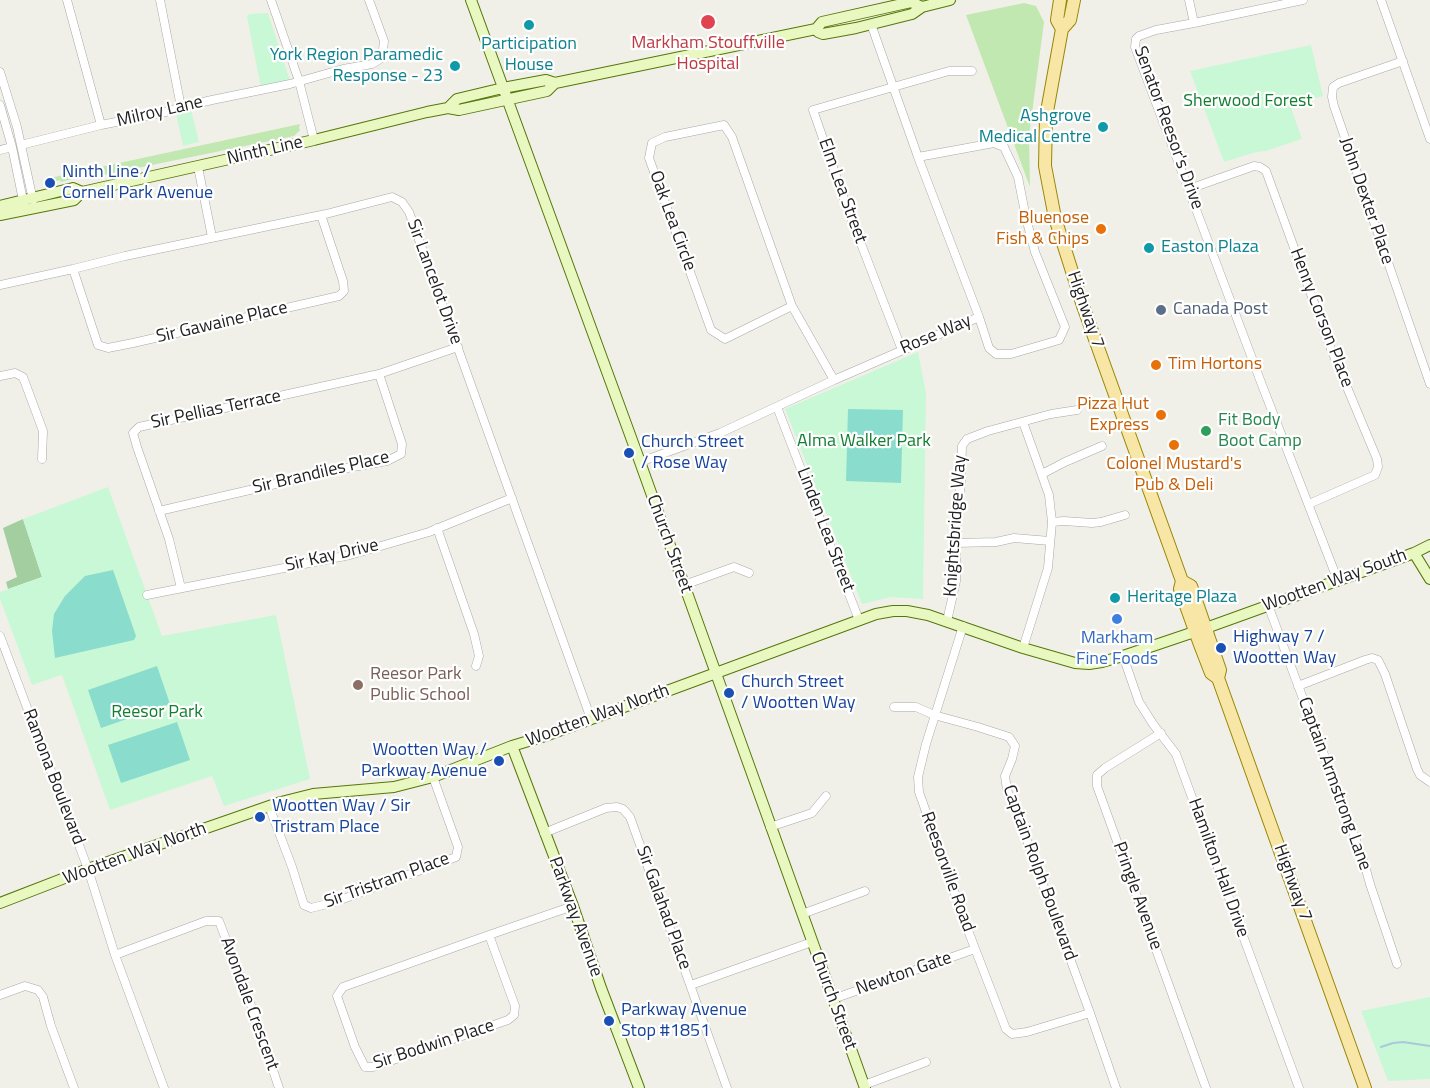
<!DOCTYPE html>
<style>
body{margin:0}
canvas{display:block;background:#f1f0e8}
</style>
<canvas width="1430" height="1088"></canvas>
<script>
const context = document.querySelector('canvas').getContext('2d');
context.lineJoin = 'round';
function fillPath(path, color) {
  context.fillStyle = color;
  context.fill(path, 'evenodd');
}
function poly(rows) {
  const path = new Path2D();
  for (const r of rows) {
    path.moveTo(r[0], r[1]);
    for (let i = 2; i < r.length; i += 2) path.lineTo(r[i], r[i + 1]);
  }
  return path;
}
function strokePath(path, color, width, dash) {
  context.strokeStyle = color;
  context.lineWidth = width;
  context.lineCap = dash ? 'butt' : 'round';
  context.setLineDash(dash || []);
  context.stroke(path);
}
function drawText(font, color, halo, rows, align = 'center') {
  context.font = font + ' "Titillium Web",sans-serif';
  context.lineWidth = 4.5;
  context.setLineDash([]);
  context.textBaseline = 'middle';
  context.strokeStyle = halo;
  context.fillStyle = color;
  for (const [text, x, y, turn = 0] of rows) {
    context.save();
    context.translate(x, y);
    context.rotate((+turn || 0) * Math.PI / 180);
    context.textAlign = isNaN(turn) ? turn : align;
    if (halo) context.strokeText(text, 0, 0);
    context.fillText(text, 0, 0);
    context.restore();
  }
}
const grass = poly([
 [1024,3,1036,6,1044,22,1029,136,1030,187,966,15],
 [300,124,299,128,300,130,294,136,98,176,77,178,61,182,60,180,51,183,44,183,45,179]
]);
const forest = poly([
 [23,519,42,577,8,589,6,582,17,577,3,528]
]);
const park = poly([
 [268,13,290,81,261,88,247,17,249,14],
 [1311,45,1323,96,1290,105,1302,139,1266,151,1256,152,1224,162,1190,71],
 [191,110,199,142,183,146,176,113,183,113],
 [918,352,926,393,923,599,891,597,862,604,785,409],
 [108,487,162,636,276,615,310,779,224,806,212,776,110,810,62,675,32,685,0,599,0,592,42,577,23,519],
 [1430,997,1430,1079,1388,1081,1361,1011]
]);
const pitch = poly([
 [848,409,903,410,901,483,846,481],
 [113,570,136,636,134,640,55,658,52,631,54,614,65,596,85,576],
 [157,666,170,704,101,728,88,690],
 [177,722,190,760,121,783,108,745]
]);
const stream = poly([
 [1381,1047,1393,1043,1403,1042,1430,1046]
]);
const street = poly([
 [67,0,101,125],
 [160,0,181,107],
 [271,0,299,81,314,140],
 [1189,0,1194,23],
 [1303,0,1194,23,1156,30,1139,36,1136,39,1135,47,1262,385,1338,581],
 [1381,0,1430,139],
 [871,24,918,157,979,317,989,348,996,354,1011,354,1059,340,1065,327,1035,252,1026,218,1018,177,1004,147,994,143,918,157],
 [1403,61,1339,83,1333,87,1332,97,1334,106,1430,384],
 [0,72,17,127,33,200],
 [0,105,12,147,24,205],
 [21,145,101,125,166,112,181,107,212,100,290,84,343,69,372,64,382,58,384,41,369,0],
 [0,150,12,147],
 [198,167,212,237],
 [1189,189,1254,166,1260,167,1266,171,1331,349,1377,459,1378,467,1375,475,1309,504],
 [73,269,98,345,108,348,133,343,339,296,344,291,343,281,321,215],
 [0,285,73,269,125,256,326,214,392,197,402,202,409,212,591,719],
 [792,306,732,137,724,125,665,137,652,143,649,158,711,330,725,339,792,306,834,380],
 [902,350,848,210,813,110,949,71,972,71],
 [0,376,15,373,23,377,43,431,42,459],
 [777,407,859,620],
 [640,462,720,433,834,380,979,317],
 [1042,474,1065,462,1102,446],
 [159,511,336,470,387,461,401,454,402,444,379,374],
 [1052,522,1064,521,1092,523,1101,522,1125,515],
 [437,528,474,634,479,656,476,666],
 [957,543,996,542,1014,538,1050,541],
 [684,585,734,567,749,573],
 [181,588,169,539,137,447,133,433,139,427,379,374,458,347],
 [147,595,350,555,429,532,512,498],
 [1268,605,1363,859,1370,884,1397,964],
 [947,621,956,581,957,515,961,483,962,446,967,439,988,431,1051,414,1077,410],
 [963,626,926,744,918,777,919,792,969,933,1006,1029,1012,1034,1027,1032,1090,1013],
 [0,636,88,869,115,955,164,1088],
 [1023,648,1048,568,1052,522,1049,495,1023,422],
 [1123,656,1139,702,1153,724,1176,754,1299,1088],
 [1298,686,1365,660,1372,658,1378,660,1385,674,1417,769,1420,775,1430,782],
 [894,707,916,707,934,715,978,727,1009,737,1015,746,1012,759,1005,776,1007,790,1018,816,1090,1013,1116,1088],
 [1161,733,1105,768,1097,775,1097,786,1206,1088],
 [269,806,292,867,304,905,311,908,335,902,456,857,458,847,433,777],
 [770,827,812,813,826,796],
 [544,833,606,808,617,807,623,809,630,817,727,1088],
 [802,914,865,891],
 [489,935,343,987,337,996,355,1047,365,1067,373,1067,508,1020,514,1015,515,1006,489,935,573,906],
 [115,955,206,921,219,921,252,1008,279,1088],
 [691,985,812,942],
 [0,995,25,986,38,990,43,997,51,1026,74,1088],
 [833,999,975,949],
 [864,1085,926,1062]
]);
const secondary = poly([
 [471,0,640,462,865,1088],
 [816,29,818,32,823,34,856,28,912,14,922,7,950,0],
 [448,108,457,99,503,88,546,80,555,83,816,29,822,22,911,2,922,7],
 [0,206,73,188,82,192],
 [0,215,74,200,82,192,314,140,427,112,448,108,459,110,547,91,555,83],
 [1414,553,1430,579],
 [512,746,573,906,601,988,639,1088],
 [0,903,88,869,281,802,313,794,394,787,433,777,512,746,545,736,876,614,893,611,907,611,928,615,1023,648,1075,663,1089,664,1102,662,1123,656,1206,628,1414,553,1430,545]
]);
const primary = poly([
 [1060,0,1057,20,1062,29,1046,117,1045,166,1055,218,1083,306,1182,581,1180,589,1199,642,1211,673,1218,678],
 [1062,29,1070,20,1074,0],
 [1182,581,1191,586,1220,670,1218,678,1365,1088]
]);
const markers = [
 [708,22,8,"#e0444e"],
 [529,25,6,"#0f9aa8"],
 [455,66,6,"#0f9aa8"],
 [1103,127,6,"#0f9aa8"],
 [50,183,6,"#1a4fb4"],
 [1101,229,6,"#e8710a"],
 [1149,248,6,"#0f9aa8"],
 [1161,310,6,"#5c6f8a"],
 [1156,365,6,"#e8710a"],
 [1161,415,6,"#e8710a"],
 [1206,431,6,"#2e9e5b"],
 [1174,445,6,"#e8710a"],
 [629,453,6,"#1a4fb4"],
 [1115,598,6,"#0f9aa8"],
 [1117,619,6,"#3f7fe0"],
 [1221,648,6,"#1a4fb4"],
 [358,685,6,"#8d6e63"],
 [729,693,6,"#1a4fb4"],
 [499,761,6,"#1a4fb4"],
 [260,817,6,"#1a4fb4"],
 [609,1021,6,"#1a4fb4"]
];
const healthNames = [
 ["Markham Stouffville",708,44],
 ["Hospital",708,65]
];
const cultureNames = [
 ["Participation",529,45,"center"],
 ["House",529,66,"center"],
 ["York Region Paramedic",443,56],
 ["Response - 23",443,77],
 ["Ashgrove",1091,117],
 ["Medical Centre",1091,138],
 ["Easton Plaza",1161,248,"left"],
 ["Heritage Plaza",1127,598,"left"]
];
const parkNames = [
 ["Sherwood Forest",1248,102],
 ["Alma Walker Park",864,442],
 ["Reesor Park",157,713]
];
const streetNames = [
 ["Milroy Lane",160,112,-13],
 ["Senator Reesor's Drive",1168,128,70],
 ["Ninth Line",265,151,-13],
 ["Elm Lea Street",842,191,70],
 ["John Dexter Place",1366,201,71],
 ["Oak Lea Circle",672,221,70],
 ["Sir Lancelot Drive",434,282,70],
 ["Highway 7",1085,310,71],
 ["Henry Corson Place",1321,318,69],
 ["Sir Gawaine Place",222,323,-13],
 ["Rose Way",936,335,-23],
 ["Sir Pellias Terrace",216,410,-12],
 ["Sir Brandiles Place",321,473,-13],
 ["Knightsbridge Way",956,526,-86],
 ["Linden Lea Street",825,530,69],
 ["Church Street",669,544,70],
 ["Sir Kay Drive",332,556,-13],
 ["Wootten Way South",1335,581,-20],
 ["Wootten Way North",598,716,-20],
 ["Ramona Boulevard",53,777,69],
 ["Captain Armstrong Lane",1334,784,70],
 ["Wootten Way North",135,854,-20],
 ["Hamilton Hall Drive",1218,868,70],
 ["Reesorville Road",947,872,70],
 ["Captain Rolph Boulevard",1039,873,70],
 ["Sir Tristram Place",387,881,-20],
 ["Highway 7",1292,883,70],
 ["Pringle Avenue",1137,896,70],
 ["Sir Galahad Place",663,908,70],
 ["Parkway Avenue",575,917,70],
 ["Newton Gate",904,974,-19],
 ["Church Street",833,1001,70],
 ["Avondale Crescent",249,1004,70],
 ["Sir Bodwin Place",434,1045,-18]
];
const transitNames = [
 ["Ninth Line /",62,173],
 ["Cornell Park Avenue",62,194],
 ["Church Street",641,443],
 ["/ Rose Way",641,464],
 ["Highway 7 /",1233,638],
 ["Wootten Way",1233,659],
 ["Church Street",741,683],
 ["/ Wootten Way",741,704],
 ["Wootten Way /",487,751,"right"],
 ["Parkway Avenue",487,772,"right"],
 ["Wootten Way / Sir",272,807],
 ["Tristram Place",272,828],
 ["Parkway Avenue",621,1011],
 ["Stop #1851",621,1032]
];
const foodNames = [
 ["Bluenose",1089,219],
 ["Fish & Chips",1089,240],
 ["Tim Hortons",1168,365,"left"],
 ["Pizza Hut",1149,405],
 ["Express",1149,426],
 ["Colonel Mustard's",1174,465,"center"],
 ["Pub & Deli",1174,486,"center"]
];
const serviceNames = [
 ["Canada Post",1173,310]
];
const leisureNames = [
 ["Fit Body",1218,421],
 ["Boot Camp",1218,442]
];
const shopNames = [
 ["Markham",1117,639],
 ["Fine Foods",1117,660]
];
const educationNames = [
 ["Reesor Park",370,675],
 ["Public School",370,696]
];
fillPath(grass, '#c1e8b1');
fillPath(forest, '#a3ce9f');
fillPath(park, '#c9f8d6');
fillPath(pitch, '#8adccd');
strokePath(stream, '#abc7dc', 2);
strokePath(street, '#a8a8a8', 9);
strokePath(secondary, '#55770a', 12);
strokePath(primary, '#988606', 14);
strokePath(street, '#fff', 8);
strokePath(secondary, '#e9f8c0', 10);
strokePath(primary, '#f8e6a6', 12);
for (const [x, y, r, color] of markers) {
  const dot = new Path2D();
  dot.arc(x, y, r, 0, 2 * Math.PI);
  context.fillStyle = color;
  context.fill(dot);
  strokePath(dot, '#fff', 2);
}
drawText('18px', '#be3a42', '#fff', healthNames);
drawText('18px', '#0d838f', '#fff', cultureNames, 'right');
drawText('18px', '#117e30', '#fff', parkNames);
drawText('18px', '#212121', '#fff', streetNames);
drawText('18px', '#164399', '#fff', transitNames, 'left');
drawText('18px', '#c56008', '#fff', foodNames, 'right');
drawText('18px', '#4e5e75', '#fff', serviceNames, 'left');
drawText('18px', '#27864d', '#fff', leisureNames, 'left');
drawText('18px', '#366cbe', '#fff', shopNames);
drawText('18px', '#785e54', '#fff', educationNames, 'left');
</script>
